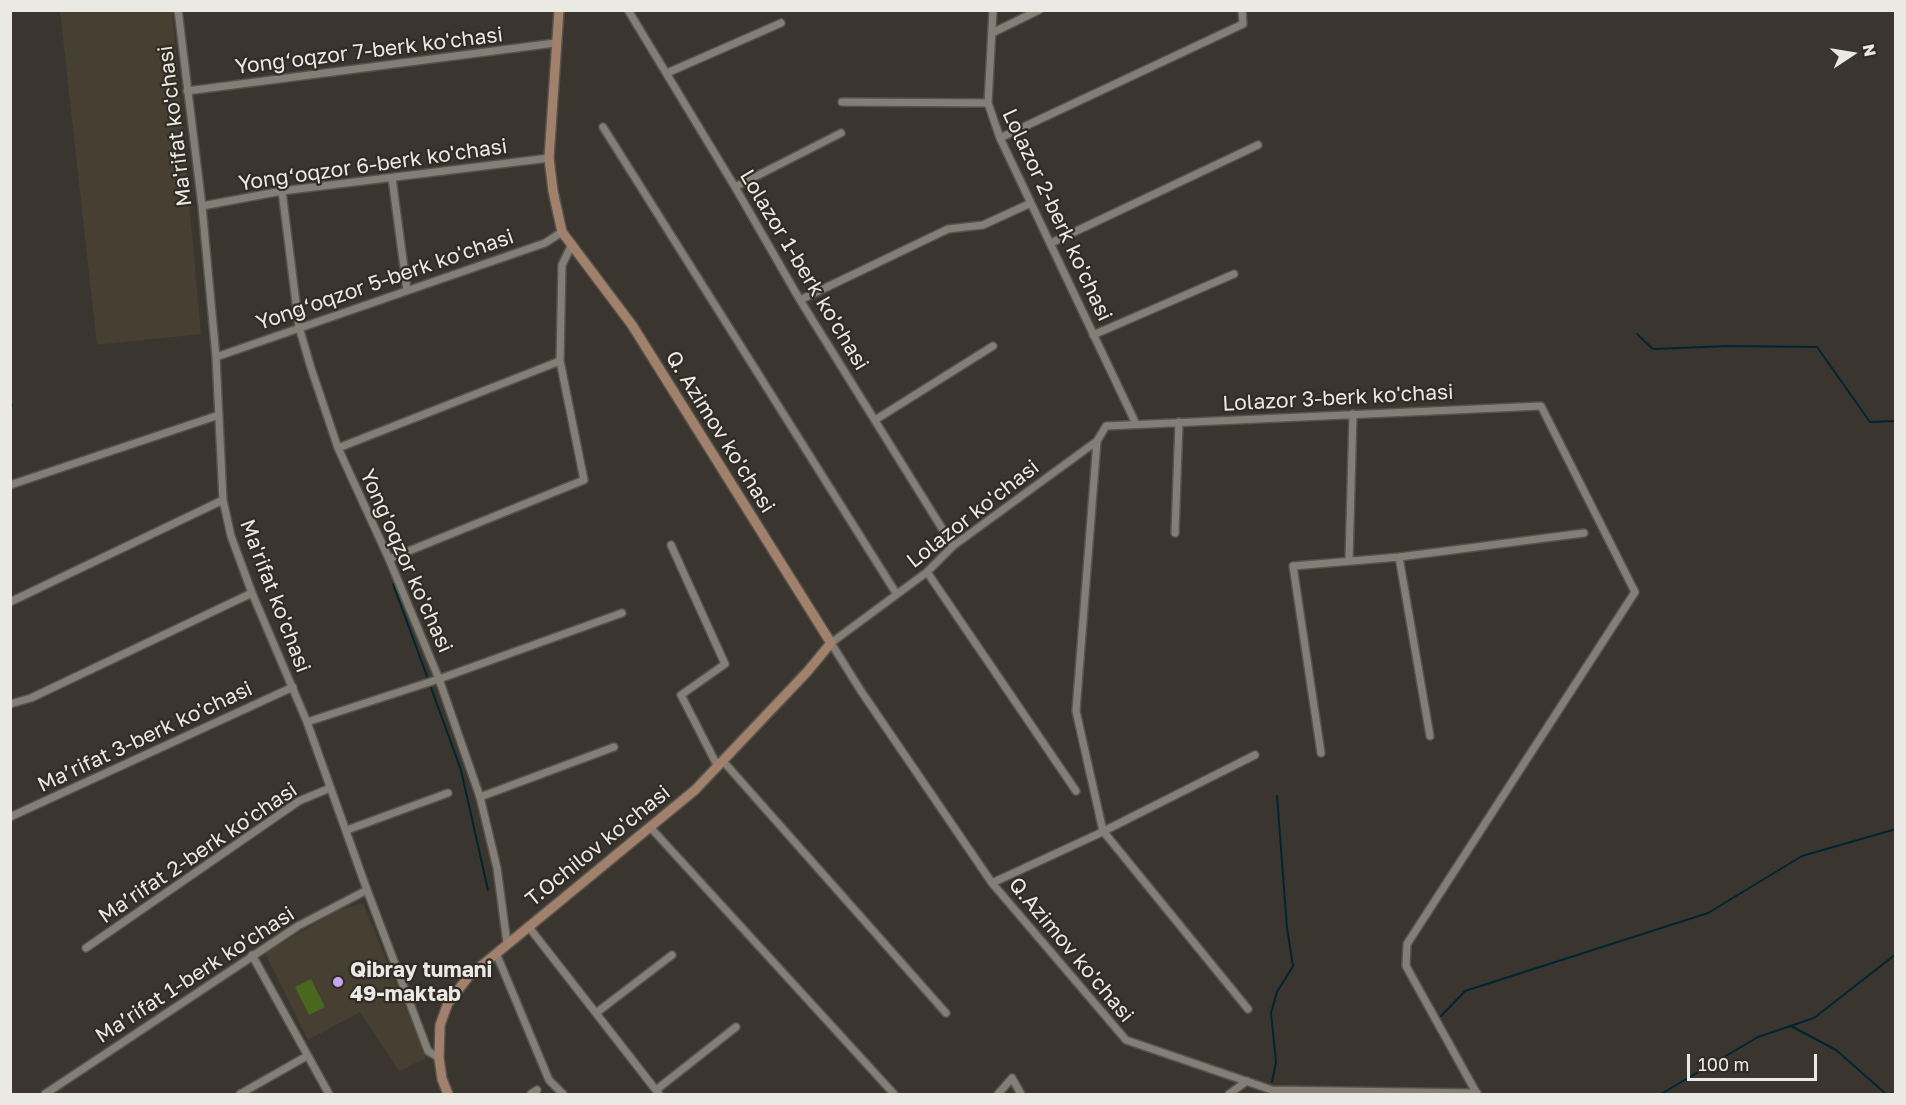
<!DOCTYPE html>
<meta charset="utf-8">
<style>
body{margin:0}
#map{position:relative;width:1906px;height:1105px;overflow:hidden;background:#3a362f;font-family:"Golos Text",sans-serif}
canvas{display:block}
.frame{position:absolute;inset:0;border:12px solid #ebe9e4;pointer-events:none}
.north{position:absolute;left:1822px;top:24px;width:60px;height:60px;-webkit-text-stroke:4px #302c25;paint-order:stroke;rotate:78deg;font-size:16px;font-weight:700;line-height:24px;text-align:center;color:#ebe9e4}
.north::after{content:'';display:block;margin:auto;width:21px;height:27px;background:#ebe9e4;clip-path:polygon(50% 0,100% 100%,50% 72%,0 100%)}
.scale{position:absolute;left:1687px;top:1054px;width:130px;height:27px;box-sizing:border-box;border:3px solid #ebe9e4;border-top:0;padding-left:8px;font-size:18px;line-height:21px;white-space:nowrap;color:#ebe9e4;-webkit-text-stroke:4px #302c25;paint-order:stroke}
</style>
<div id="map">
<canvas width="1906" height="1105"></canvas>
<div class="frame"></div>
<div class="north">N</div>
<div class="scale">100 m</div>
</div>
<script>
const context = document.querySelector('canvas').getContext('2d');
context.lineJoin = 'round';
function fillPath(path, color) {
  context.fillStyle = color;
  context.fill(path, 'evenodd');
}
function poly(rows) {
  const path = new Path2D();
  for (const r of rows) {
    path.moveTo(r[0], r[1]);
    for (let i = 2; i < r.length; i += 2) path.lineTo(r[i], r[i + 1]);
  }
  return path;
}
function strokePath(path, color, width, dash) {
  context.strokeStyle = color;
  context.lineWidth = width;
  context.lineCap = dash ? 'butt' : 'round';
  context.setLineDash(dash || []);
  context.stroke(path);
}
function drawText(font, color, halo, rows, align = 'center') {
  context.font = font + ' "Golos Text",sans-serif';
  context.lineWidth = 4.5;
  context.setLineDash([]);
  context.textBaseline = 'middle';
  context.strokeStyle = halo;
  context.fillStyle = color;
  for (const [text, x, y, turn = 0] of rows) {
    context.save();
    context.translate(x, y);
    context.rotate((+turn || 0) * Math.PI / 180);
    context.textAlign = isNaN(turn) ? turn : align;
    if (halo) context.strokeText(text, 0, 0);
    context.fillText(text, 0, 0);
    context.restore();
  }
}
const built = poly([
 [60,11,172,11,201,334,97,345],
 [363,903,426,1058,399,1071,360,1012,308,1040,265,953,337,911]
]);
const green = poly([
 [311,979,325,1007,309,1015,295,987]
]);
const stream = poly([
 [1637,334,1653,349,1729,346,1817,347,1870,422,1896,421],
 [10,400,12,406],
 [393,584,428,679],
 [430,685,461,770,488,890],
 [1441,1016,1465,991,1708,913,1802,856,1896,829],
 [1791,1026,1836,1050,1886,1094],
 [1272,1082,1276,1062,1271,1013,1277,992,1293,966,1287,928,1277,796],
 [1661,1094,1758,1037,1814,1018,1896,954]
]);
const minor = poly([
 [178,10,202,206,216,357,223,500,231,536,252,593,307,722,367,890,428,1051,439,1058],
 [628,10,735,187,800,300,953,546],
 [993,10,988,103,1000,138,1136,424],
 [992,33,1039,10],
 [667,73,781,23],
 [187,91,555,43],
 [842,102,988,103],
 [603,127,896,593],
 [1000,138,1243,24,1242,10],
 [392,178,407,290],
 [735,187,841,133],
 [282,191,299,327,311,368,338,448,389,559,439,679,480,797,497,868,507,943],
 [202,206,282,191,549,158],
 [1051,243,1258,145],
 [800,300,948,229,983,225,1031,203],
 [1093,335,1234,274],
 [216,357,545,243,562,232],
 [875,420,993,346],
 [1097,441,1076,711,1103,831,1248,1009],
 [338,448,560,361],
 [10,485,219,415],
 [1175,533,1179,422],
 [671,545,725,664,681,695,718,767],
 [1399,557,1430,736],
 [389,559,584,480,560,361,562,265,572,244],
 [1349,561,1353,414],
 [927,572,1076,791],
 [10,602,223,500],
 [10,704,31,698,252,593],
 [307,722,439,679,622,613],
 [1321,753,1293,566,1399,557,1584,533],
 [723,761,946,1013],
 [480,797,614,747],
 [10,817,293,687],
 [650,827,894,1094],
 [347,830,448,793],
 [992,883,1098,834,1255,755],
 [528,926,659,1094],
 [86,948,299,801,330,788],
 [496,953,549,1080,563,1094],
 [252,955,329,1094],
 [596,1013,672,955],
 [656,1090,736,1027],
 [1477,1093,1272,1090,1126,1040,992,883,861,691,831,643,927,572,953,546,1097,441,1106,426,1541,406,1635,592,1407,944,1406,966,1477,1094],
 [45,1094,298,926,367,890],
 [240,1094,307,1056],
 [531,1094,537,1090],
 [998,1094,1012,1078,1021,1094],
 [1229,1094,1247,1081]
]);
const secondary = poly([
 [448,1094,442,1079,439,1058,440,1025,448,1003,469,976,695,790,807,672,831,643,632,325,562,232,553,191,549,158,559,10]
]);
const markers = [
 [338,982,6,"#c8a6ef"]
];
const streetNames = [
 ["Yong‘oqzor 7-berk ko'chasi",369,51,-7],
 ["Ma'rifat ko'chasi",175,126,-97],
 ["Yong‘oqzor 6-berk ko'chasi",373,165,-8],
 ["Lolazor 2-berk ko'chasi",1057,215,65],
 ["Lolazor 1-berk ko'chasi",804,270,59],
 ["Yong‘oqzor 5-berk ko'chasi",385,280,-19],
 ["Lolazor 3-berk ko'chasi",1338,398,-3],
 ["Q. Azimov ko'chasi",720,432,58],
 ["Lolazor ko'chasi",973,514,-38],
 ["Yong'oqzor ko'chasi",406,561,66],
 ["Ma'rifat ko'chasi",275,596,69],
 ["Ma’rifat 3-berk ko'chasi",145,737,-25],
 ["T.Ochilov ko'chasi",598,846,-39],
 ["Ma’rifat 2-berk ko'chasi",198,853,-34],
 ["Q.Azimov ko'chasi",1071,950,50],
 ["Ma’rifat 1-berk ko'chasi",195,975,-33]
];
const poiNames = [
 ["Qibray tumani",350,970],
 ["49-maktab",350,994]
];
fillPath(built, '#463f32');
fillPath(green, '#4a671e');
strokePath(stream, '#002530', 2);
strokePath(minor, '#56524c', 10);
strokePath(secondary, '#56524c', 12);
strokePath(minor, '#837f76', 7);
strokePath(secondary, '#a2816c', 9);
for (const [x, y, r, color] of markers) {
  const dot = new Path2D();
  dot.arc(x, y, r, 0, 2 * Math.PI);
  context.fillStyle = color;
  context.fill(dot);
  strokePath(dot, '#302c25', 2);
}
drawText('21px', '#ebe9e4', '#302c25', streetNames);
drawText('bold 21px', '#ebe9e4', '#302c25', poiNames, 'left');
</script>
